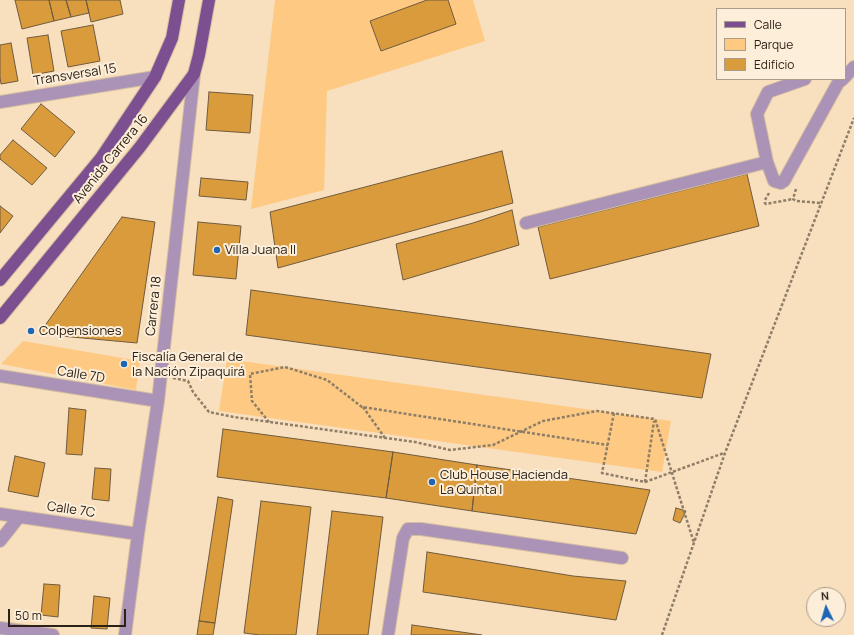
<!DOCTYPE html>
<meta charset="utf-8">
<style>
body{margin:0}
#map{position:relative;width:854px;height:635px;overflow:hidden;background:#f8dfbe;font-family:Manrope,sans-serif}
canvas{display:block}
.legend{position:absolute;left:716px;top:8px;width:130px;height:72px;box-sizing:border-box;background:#fdeeda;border:1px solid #a99c8b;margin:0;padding:5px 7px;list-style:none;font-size:12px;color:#2b2215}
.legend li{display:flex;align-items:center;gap:8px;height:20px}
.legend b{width:20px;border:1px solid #a99c8b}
.north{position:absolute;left:806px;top:587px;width:40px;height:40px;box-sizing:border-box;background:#fdeeda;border:1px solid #a99c8b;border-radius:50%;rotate:355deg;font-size:11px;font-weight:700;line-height:16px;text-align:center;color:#2b2215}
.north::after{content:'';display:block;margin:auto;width:14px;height:18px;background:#1d65b5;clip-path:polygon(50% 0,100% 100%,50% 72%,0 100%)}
.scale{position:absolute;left:8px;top:609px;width:118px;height:18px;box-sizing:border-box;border:2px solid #2b2215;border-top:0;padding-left:5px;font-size:12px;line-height:14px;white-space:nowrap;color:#2b2215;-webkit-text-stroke:3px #fdeeda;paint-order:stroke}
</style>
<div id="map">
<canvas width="854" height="635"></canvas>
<ul class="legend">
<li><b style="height:5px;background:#7c4f90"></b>Calle</li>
<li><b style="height:11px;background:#fdc983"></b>Parque</li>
<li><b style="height:11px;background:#d99b3c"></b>Edificio</li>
</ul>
<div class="north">N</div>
<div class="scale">50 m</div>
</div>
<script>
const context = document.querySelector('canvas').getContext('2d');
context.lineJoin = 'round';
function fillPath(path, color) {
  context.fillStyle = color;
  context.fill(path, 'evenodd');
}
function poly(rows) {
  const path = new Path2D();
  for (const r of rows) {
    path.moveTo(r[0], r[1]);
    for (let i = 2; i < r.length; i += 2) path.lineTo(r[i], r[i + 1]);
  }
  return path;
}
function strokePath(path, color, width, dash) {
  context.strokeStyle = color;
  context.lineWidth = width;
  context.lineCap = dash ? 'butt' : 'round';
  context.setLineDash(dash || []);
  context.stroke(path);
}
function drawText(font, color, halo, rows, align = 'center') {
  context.font = font + ' Manrope,sans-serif';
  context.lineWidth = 4;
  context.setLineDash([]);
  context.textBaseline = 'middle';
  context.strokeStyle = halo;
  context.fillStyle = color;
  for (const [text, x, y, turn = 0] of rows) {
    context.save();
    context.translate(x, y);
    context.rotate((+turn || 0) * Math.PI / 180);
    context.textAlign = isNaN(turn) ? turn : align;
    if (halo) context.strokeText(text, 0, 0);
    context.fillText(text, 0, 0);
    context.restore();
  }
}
const green = poly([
 [275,0,473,0,485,41,327,91,324,190,251,209],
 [23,341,140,361,136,390,1,364],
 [227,359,671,421,662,472,219,411]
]);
const building = poly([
 [15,0,49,0,54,21,22,29,15,0],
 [49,0,66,0,71,17,54,21,49,0],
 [66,0,86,0,89,13,71,17,66,0],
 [86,0,120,0,123,14,91,22,86,0],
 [427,0,448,0,456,24,381,51,370,21,427,0],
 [93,25,100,61,68,67,61,31,93,25],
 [48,35,54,71,33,75,27,38,48,35],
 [11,43,18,81,1,84,0,77,0,45,11,43],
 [209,92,253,95,250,133,206,130,209,92],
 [41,104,75,132,55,157,21,129,41,104],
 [13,140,47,168,32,185,0,159,0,155,13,140],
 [502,151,513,203,278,268,270,212,502,151],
 [747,174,759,226,550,279,538,227,747,174],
 [201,178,248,182,246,200,199,196,201,178],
 [0,206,13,216,0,233,0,206],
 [512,210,519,245,403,280,396,244,473,223,512,210],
 [122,217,155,222,137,343,39,334,122,217],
 [198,222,241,226,236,279,193,275,198,222],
 [251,290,711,354,702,398,246,335,251,290],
 [69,408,86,410,82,455,66,454,69,408],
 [223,429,393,452,386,498,217,477,223,429],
 [393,452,477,465,472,511,386,498,393,452],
 [15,456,45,463,38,497,8,491,15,456],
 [477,465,650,490,636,534,472,511,477,465],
 [95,468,111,469,109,501,92,499,95,468],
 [218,497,233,500,215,623,199,621,218,497],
 [261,501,311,507,296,635,260,635,244,633,261,501],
 [676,508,686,511,680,523,673,520,676,508],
 [332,511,383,517,368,635,317,635,332,511],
 [427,552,573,576,626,581,616,620,423,592,427,552],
 [44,584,60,585,58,617,41,615,44,584],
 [94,596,110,598,107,629,91,628,94,596],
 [199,621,215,623,213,635,197,635,199,621],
 [412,625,482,635,411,635,412,625]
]);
const path = poly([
 [796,189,793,199,796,201,821,203],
 [769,193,765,200,765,203,766,204,793,199],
 [173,378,188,381,193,392,209,412,234,417,415,442,450,450,493,445,543,421,597,411,655,419,694,543],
 [363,407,385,438],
 [614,413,602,473,645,482,724,453],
 [269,422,252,401,250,374,285,367,327,380,362,407,608,445],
 [645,482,654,421],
 [662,635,725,453,854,118]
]);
const minor = poly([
 [845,77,854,67],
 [805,79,768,92,757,114,767,162,774,181,781,183,784,181,838,83,843,79],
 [0,102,155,77],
 [526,223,767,162],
 [0,376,158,401],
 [0,514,138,534],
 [0,541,19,517],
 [0,628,53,635],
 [125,635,138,534,158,401,194,74],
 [388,635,403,538,408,529,421,529,622,558]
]);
const major = poly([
 [0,280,101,158,155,77,172,38,179,0],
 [0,318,140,147,194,74,199,55,209,0]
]);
const markers = [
 [217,250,4,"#1d65b5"],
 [31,331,4,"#1d65b5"],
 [124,364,4,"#1d65b5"],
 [432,482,4,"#1d65b5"]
];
const streetNames = [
 ["Transversal 15",75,75,-9],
 ["Avenida Carrera 16",111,159,-51],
 ["Carrera 18",154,306,-84],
 ["Calle 7D",81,375,9],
 ["Calle 7C",71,510,8]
];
const poiNames = [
 ["Villa Juana II",225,250],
 ["Colpensiones",39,331],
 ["Fiscalía General de",132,357],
 ["la Nación Zipaquirá",132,372],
 ["Club House Hacienda",440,475],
 ["La Quinta I",440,490]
];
fillPath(green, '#fdc983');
fillPath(building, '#d99b3c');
strokePath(building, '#705b3e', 1);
strokePath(minor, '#d3bda0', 14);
strokePath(major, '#d3bda0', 14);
strokePath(path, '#8f7e67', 2.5, [3, 2]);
strokePath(minor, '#ab93b8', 12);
strokePath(major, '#7c4f90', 12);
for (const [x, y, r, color] of markers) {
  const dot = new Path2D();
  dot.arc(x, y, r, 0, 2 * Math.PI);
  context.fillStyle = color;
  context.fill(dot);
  strokePath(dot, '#fdeeda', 1.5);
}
drawText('13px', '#2b2215', '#fdeeda', streetNames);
drawText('13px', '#2b2215', '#fdeeda', poiNames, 'left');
</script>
